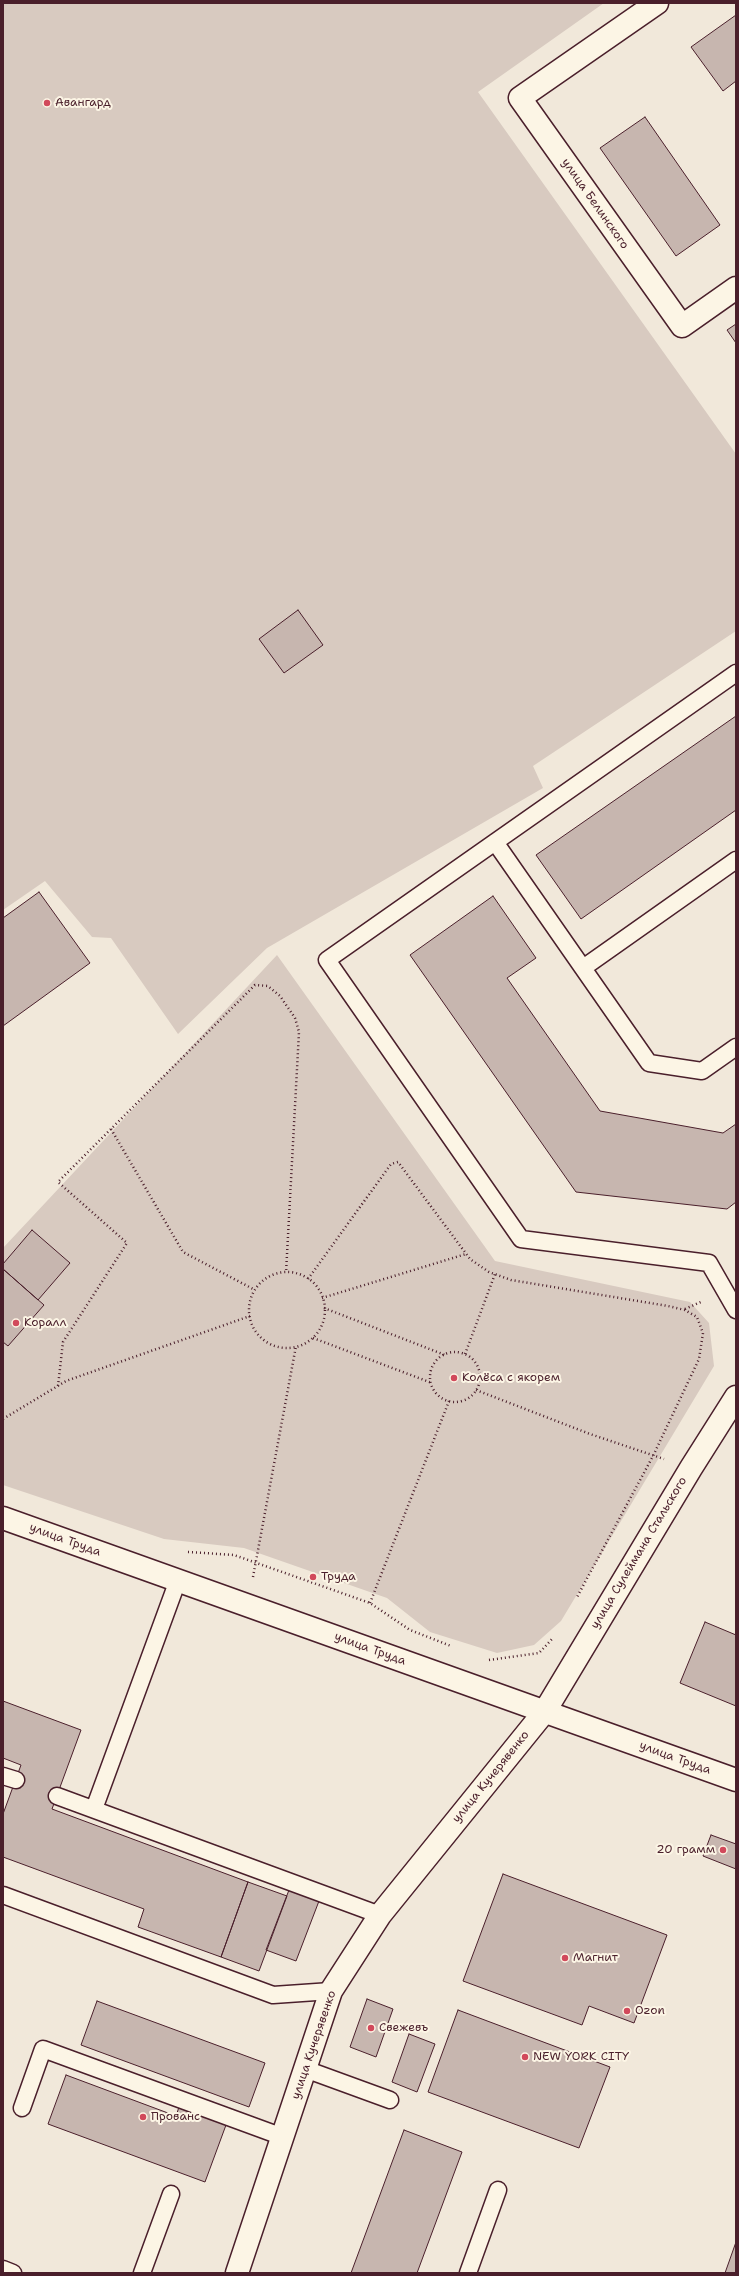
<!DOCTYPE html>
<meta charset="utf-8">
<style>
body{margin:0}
#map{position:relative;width:739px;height:2276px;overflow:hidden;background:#f1e8da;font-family:"Shantell Sans",sans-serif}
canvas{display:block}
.frame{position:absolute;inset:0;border:4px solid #4a1f2b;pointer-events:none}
</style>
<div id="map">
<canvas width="739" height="2276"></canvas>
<div class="frame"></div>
</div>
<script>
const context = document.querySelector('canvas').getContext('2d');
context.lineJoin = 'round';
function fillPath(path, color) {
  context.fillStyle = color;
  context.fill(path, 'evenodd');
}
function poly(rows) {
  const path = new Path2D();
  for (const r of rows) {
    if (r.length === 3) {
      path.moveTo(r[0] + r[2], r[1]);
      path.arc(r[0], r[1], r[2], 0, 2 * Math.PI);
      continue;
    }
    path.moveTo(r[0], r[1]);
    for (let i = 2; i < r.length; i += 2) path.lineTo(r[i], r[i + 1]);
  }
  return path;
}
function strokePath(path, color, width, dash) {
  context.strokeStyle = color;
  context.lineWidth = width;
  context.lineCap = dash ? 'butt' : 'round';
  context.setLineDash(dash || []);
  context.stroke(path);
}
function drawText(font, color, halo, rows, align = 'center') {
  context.font = font + ' "Shantell Sans",sans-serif';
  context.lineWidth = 4;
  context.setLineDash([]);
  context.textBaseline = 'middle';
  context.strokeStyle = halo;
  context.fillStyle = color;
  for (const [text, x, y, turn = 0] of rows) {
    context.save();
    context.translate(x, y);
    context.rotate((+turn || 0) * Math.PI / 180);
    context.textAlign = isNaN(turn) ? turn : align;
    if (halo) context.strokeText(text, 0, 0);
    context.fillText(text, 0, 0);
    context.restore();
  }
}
const green = poly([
 [3,3,604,3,478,92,736,454,736,631,533,766,543,788,267,948,178,1034,111,938,92,937,45,881,3,910],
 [277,955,495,1261,690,1302,709,1323,714,1366,561,1621,534,1645,497,1653,430,1632,387,1598,244,1548,164,1539,3,1485,3,1248]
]);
const building = poly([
 [736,15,736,81,723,91,691,47,736,15],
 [645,117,720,225,676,256,600,148,645,117],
 [736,324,736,343,727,330,736,324],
 [298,610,323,645,284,673,259,639,298,610],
 [736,716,736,810,581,919,536,855,736,716],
 [39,892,90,963,3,1026,3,918,39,892],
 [493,896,536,958,507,978,600,1111,723,1133,736,1124,736,1202,727,1209,576,1192,410,955,493,896],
 [32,1230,70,1263,38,1300,3,1269,3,1264,32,1230],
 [3,1269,44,1305,8,1346,3,1342,3,1269],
 [705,1622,736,1635,736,1706,680,1683,705,1622],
 [3,1701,81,1730,52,1809,248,1882,221,1957,138,1927,144,1909,3,1857,3,1814,21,1765,3,1758,3,1701],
 [711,1835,736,1844,736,1869,703,1856,711,1835],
 [503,1874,667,1935,634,2023,589,2006,582,2025,463,1981,503,1874],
 [248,1882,287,1896,259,1971,221,1957,248,1882],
 [289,1890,319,1901,296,1961,266,1950,289,1890],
 [367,1999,393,2009,376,2057,350,2047,367,1999],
 [97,2001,265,2063,249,2107,81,2045,97,2001],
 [458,2010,610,2067,579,2148,428,2092,458,2010],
 [409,2034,435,2044,417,2092,392,2082,409,2034],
 [66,2075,176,2116,179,2107,226,2125,205,2182,48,2124,66,2075],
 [404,2130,462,2152,417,2273,351,2273,404,2130],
 [736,2242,736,2273,725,2273,736,2242]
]);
const path = poly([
 [111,1129,183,1252,255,1290],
 [287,1310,38],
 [308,1279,391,1164,398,1162,470,1259,489,1272,511,1280,668,1306,685,1310,697,1317,703,1333,699,1359,653,1456,576,1599],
 [322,1298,466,1254],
 [324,1308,445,1355],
 [685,1309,703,1301],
 [313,1338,432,1383],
 [455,1377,25],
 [465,1354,495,1274],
 [58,1386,63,1342,127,1243,58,1182,255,985,268,986,280,996,295,1018,299,1032,286,1273],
 [476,1390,590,1434,664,1459],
 [3,1419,66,1381,250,1316],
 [188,1552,234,1555,370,1603,410,1630,451,1646],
 [253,1577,296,1346],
 [370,1603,449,1401],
 [489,1660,539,1653,553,1638]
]);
const service = poly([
 [736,673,327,960,521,1239,709,1263,736,1310],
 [495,842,649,1063,702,1071,736,1047],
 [583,968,736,860],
 [3,1776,16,1780],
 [57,1796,380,1915],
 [94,1809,178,1580],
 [3,1895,273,1995,331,1991],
 [305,2069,390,2100],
 [22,2108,43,2049,283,2137],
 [3,2269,13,2273],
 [142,2273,171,2194],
 [468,2273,498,2190]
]);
const minor = poly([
 [657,3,520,98,682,326,736,288],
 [545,1711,691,1468,736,1397]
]);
const tertiary = poly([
 [237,2273,331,1991,380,1915,545,1711]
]);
const secondary = poly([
 [3,1518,736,1780]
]);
const markers = [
 [47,103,4,"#d1495b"],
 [16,1323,4,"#d1495b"],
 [454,1378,4,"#d1495b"],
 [313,1577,4,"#d1495b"],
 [723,1850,4,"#d1495b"],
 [565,1958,4,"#d1495b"],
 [627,2011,4,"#d1495b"],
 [371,2028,4,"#d1495b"],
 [525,2057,4,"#d1495b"],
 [143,2117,4,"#d1495b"]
];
const poiNames = [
 ["Авангард",55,103],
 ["Коралл",24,1323],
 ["Колёса с якорем",462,1378],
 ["Труда",321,1577],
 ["20 грамм",715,1850,"right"],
 ["Магнит",573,1958],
 ["Ozon",635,2011],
 ["Свежевъ",379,2028],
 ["NEW YORK CITY",533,2057],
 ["Прованс",151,2117]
];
const streetNames = [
 ["улица Белинского",595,204,55],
 ["улица Труда",65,1540,20],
 ["улица Сулеймана Стальского",639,1553,-59],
 ["улица Труда",370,1649,20],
 ["улица Труда",675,1758,20],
 ["улица Кучерявенко",491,1777,-51],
 ["улица Кучерявенко",314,2045,-71]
];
fillPath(green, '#d8cac0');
fillPath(building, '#c7b6af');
strokePath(building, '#4a1f2b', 1);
strokePath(service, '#4a1f2b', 19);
strokePath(minor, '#4a1f2b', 25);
strokePath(tertiary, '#4a1f2b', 25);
strokePath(secondary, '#4a1f2b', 25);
strokePath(path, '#4a1f2b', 2.5, [1, 3]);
strokePath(service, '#fcf5e5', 16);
strokePath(minor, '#fcf5e5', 22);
strokePath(tertiary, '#fcf5e5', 22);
strokePath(secondary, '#fcf5e5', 22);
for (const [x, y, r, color] of markers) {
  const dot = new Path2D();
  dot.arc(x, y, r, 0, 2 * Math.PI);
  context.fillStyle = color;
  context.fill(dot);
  strokePath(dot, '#fcf5e5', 1.5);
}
drawText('12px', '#4a1f2b', '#fcf5e5', poiNames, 'left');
drawText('12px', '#4a1f2b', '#fcf5e5', streetNames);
</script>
